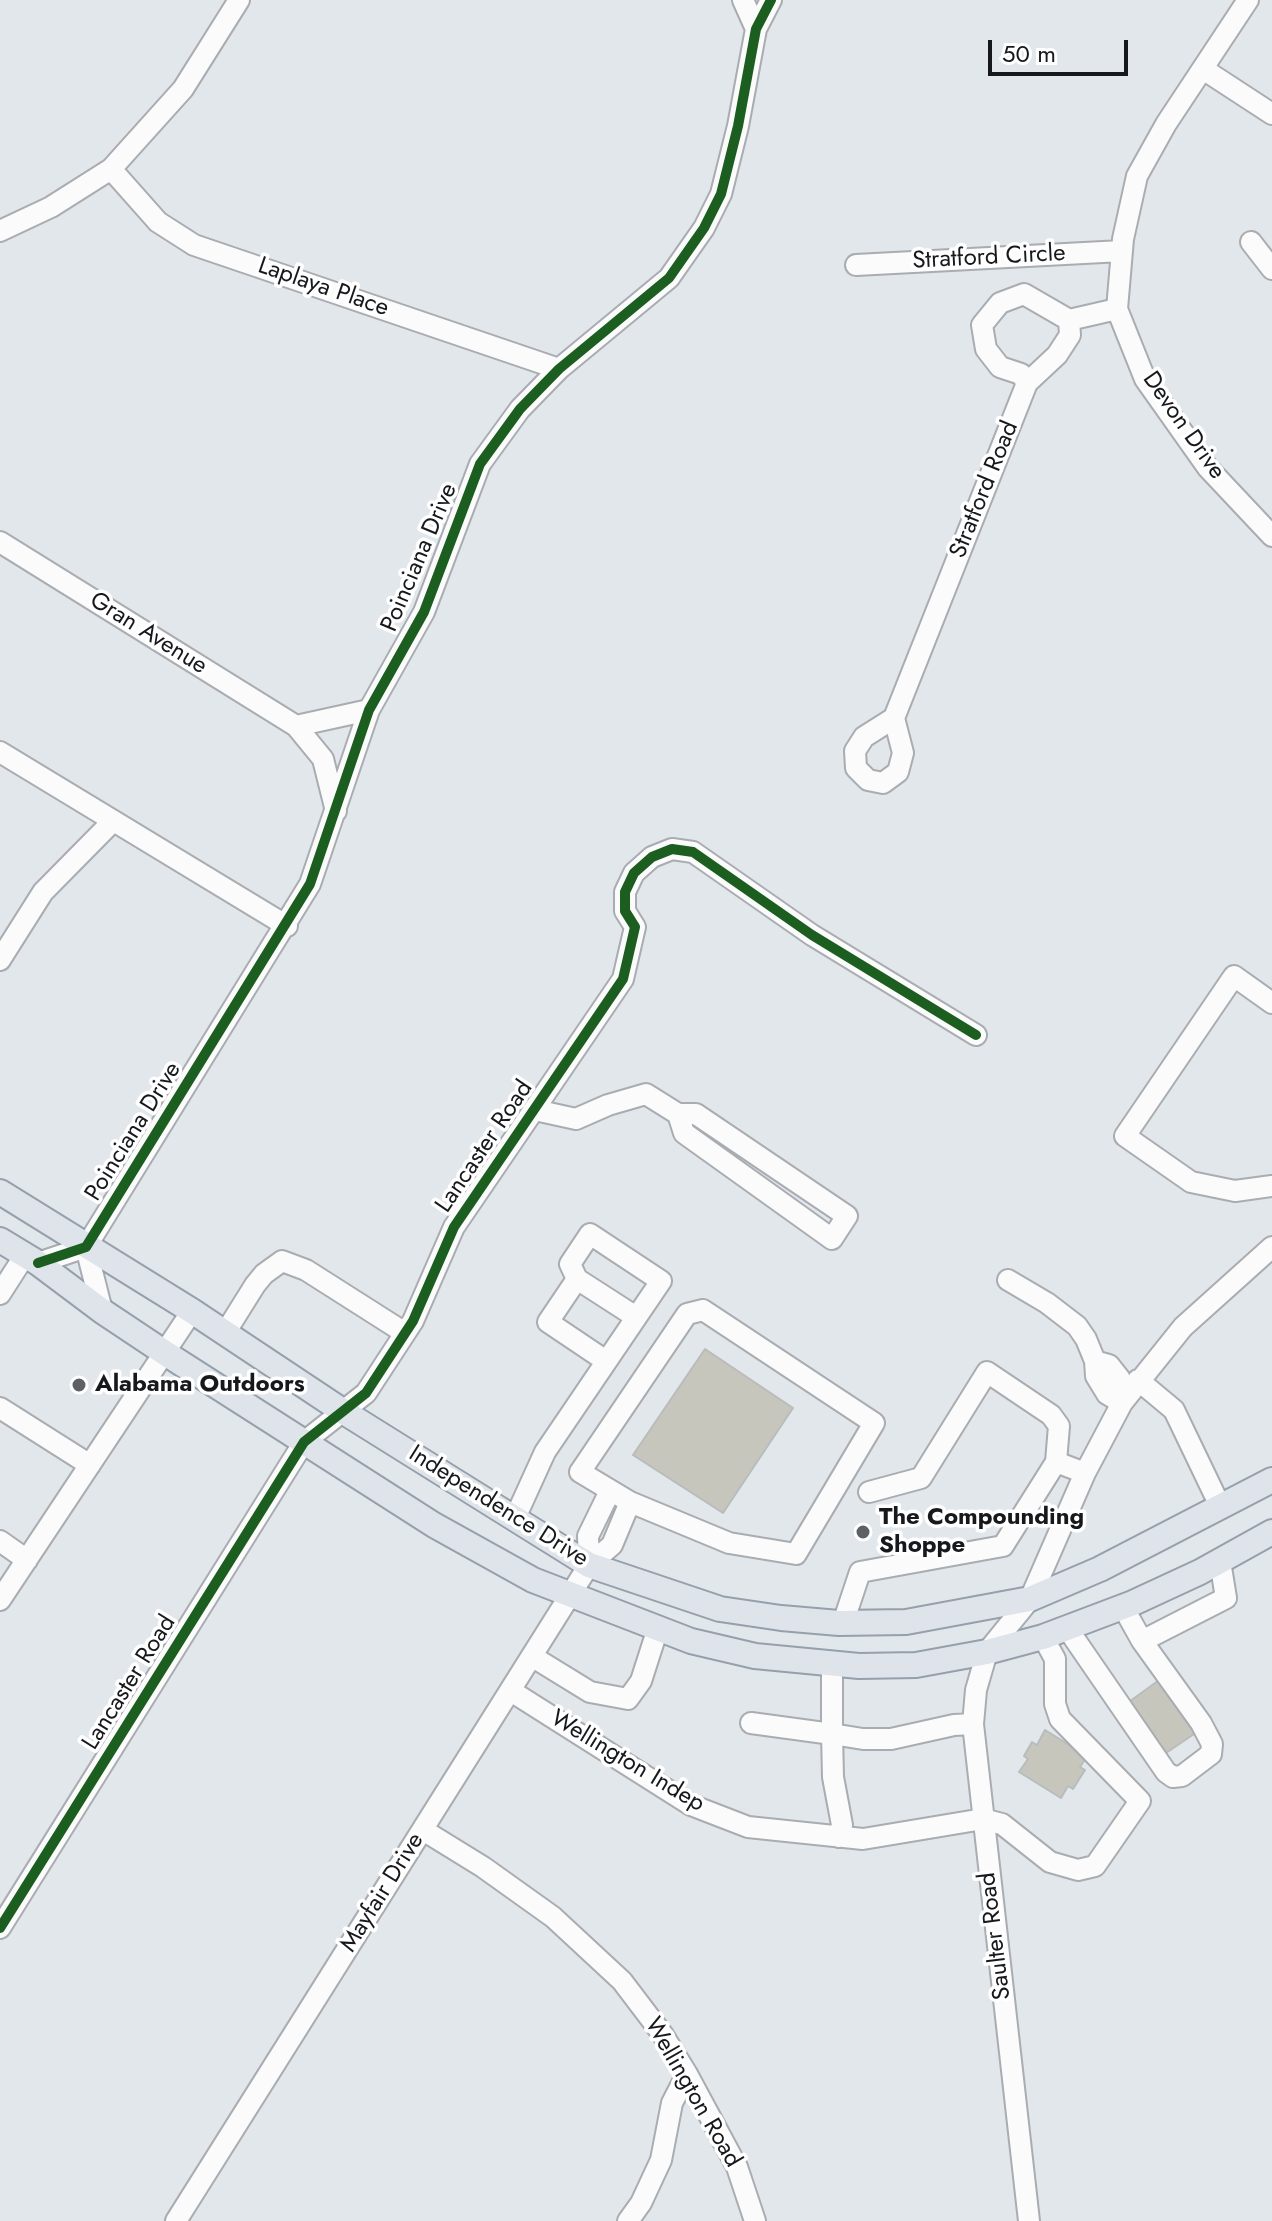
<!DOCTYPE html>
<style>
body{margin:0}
#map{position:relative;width:1272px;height:2221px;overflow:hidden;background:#e2e7ec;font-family:Jost,sans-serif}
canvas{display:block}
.scale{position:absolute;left:988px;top:40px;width:140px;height:36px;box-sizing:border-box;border:4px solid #16181b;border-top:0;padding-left:10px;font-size:24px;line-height:28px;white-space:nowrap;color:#16181b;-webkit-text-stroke:6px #fff;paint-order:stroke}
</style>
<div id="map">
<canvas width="1272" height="2221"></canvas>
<div class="scale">50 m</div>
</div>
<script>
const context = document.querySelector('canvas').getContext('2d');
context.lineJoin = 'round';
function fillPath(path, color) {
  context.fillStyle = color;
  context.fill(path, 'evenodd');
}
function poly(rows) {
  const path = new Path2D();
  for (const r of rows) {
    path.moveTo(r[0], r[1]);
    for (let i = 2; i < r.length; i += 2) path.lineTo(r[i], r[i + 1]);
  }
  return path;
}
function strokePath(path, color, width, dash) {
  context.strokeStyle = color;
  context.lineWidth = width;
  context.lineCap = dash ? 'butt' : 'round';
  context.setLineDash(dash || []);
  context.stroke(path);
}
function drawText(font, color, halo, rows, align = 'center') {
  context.font = font + ' Jost,sans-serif';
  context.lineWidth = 7;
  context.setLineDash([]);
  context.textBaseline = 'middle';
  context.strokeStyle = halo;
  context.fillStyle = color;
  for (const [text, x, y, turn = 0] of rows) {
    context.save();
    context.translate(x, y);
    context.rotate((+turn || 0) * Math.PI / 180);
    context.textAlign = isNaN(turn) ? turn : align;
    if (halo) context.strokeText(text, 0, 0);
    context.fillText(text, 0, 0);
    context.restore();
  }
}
const building = poly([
 [705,1349,793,1408,723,1513,633,1455,705,1349],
 [1162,1678,1200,1730,1163,1755,1126,1704,1162,1678],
 [1045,1730,1087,1756,1080,1767,1085,1770,1073,1789,1068,1786,1061,1798,1019,1772,1028,1759,1024,1756,1032,1742,1037,1745,1045,1730]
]);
const minor = poly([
 [743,0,756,29],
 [1248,0,1166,124,1137,176,1123,239,1117,309,1145,379,1208,468,1272,536],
 [1203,69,1272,114],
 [111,169,158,222,194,245,559,369],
 [0,231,51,207,111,169,183,89,239,0],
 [1251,242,1272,269],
 [856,265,1122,251],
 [1069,320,1117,309],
 [1027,383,1021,374,1000,367,986,349,982,325,1000,303,1024,294,1069,320],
 [0,542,296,726,369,710],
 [894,718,1027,383,1057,355,1070,335,1069,320],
 [894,718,903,753,898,772,883,783,868,780,856,768,855,751,864,737,894,718],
 [296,726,323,759,336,811],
 [0,752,287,926],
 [0,960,43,892,113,821],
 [1272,1003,1234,976,1125,1136,1191,1182,1235,1191,1272,1186],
 [535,1110,576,1119,608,1105,646,1094,678,1114,684,1133,832,1239,847,1216,696,1114,678,1114],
 [86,1247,102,1311],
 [38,1263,86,1247,310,884,369,710,424,612,480,464,520,409,559,369,669,278,704,228,721,194,738,126,756,29,771,0],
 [577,1279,548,1322,606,1361],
 [1008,1280,1047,1303,1077,1326,1086,1339,1095,1361,1096,1376,1107,1394,1122,1403],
 [0,1294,25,1255],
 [703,1310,874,1423,796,1554,729,1543,630,1502,580,1472,687,1314,703,1310],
 [225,1333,255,1285,264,1274,282,1261,306,1270,405,1333],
 [1095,1361,1109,1365,1120,1379,1122,1403],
 [1138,1380,1174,1410,1221,1508],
 [0,1408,90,1465],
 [869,1492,921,1478,987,1372,1051,1415,1059,1426,1056,1462],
 [515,1518,545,1452,661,1281,590,1234,570,1264,577,1279,636,1317],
 [0,1541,27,1560],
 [589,1565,588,1536,610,1491],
 [0,1600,192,1311],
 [843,1623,860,1572,1003,1546,1056,1462,1085,1473],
 [1067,1628,1166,1772,1173,1777,1182,1776,1211,1754,1212,1744,1201,1723,1142,1641,1123,1607],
 [1142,1641,1226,1598,1220,1561],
 [533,1657,590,1692,628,1699,641,1681,658,1628],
 [832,1664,832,1734,863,1739,891,1739,954,1725,973,1724],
 [511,1691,691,1805,748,1827,863,1839,983,1819,1002,1824,1050,1862,1078,1870,1095,1866,1140,1801,1060,1719,1055,1704,1055,1659,1043,1637],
 [751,1723,832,1734,833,1777,842,1825,839,1837],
 [423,1830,483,1867,553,1917,622,1981,663,2035,687,2074,737,2167,755,2221],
 [0,1928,304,1442,366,1393,413,1321,454,1227,623,979,635,927,625,911,625,892,634,873,652,857,672,849,693,852,812,935,976,1035],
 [176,2221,589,1565,612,1545,630,1502],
 [628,2221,641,2203,661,2160,672,2103,687,2074],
 [1029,2221,973,1724,976,1690,987,1652,1030,1599,1085,1473,1122,1403,1183,1327,1272,1247]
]);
const major = poly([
 [0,1192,192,1311,344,1412,589,1565,720,1609,781,1618,839,1623,906,1622,1030,1599,1100,1569,1272,1480],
 [0,1240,38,1263,102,1311,165,1353,434,1525,533,1580,691,1641,755,1656,859,1666,916,1665,987,1652,1043,1637,1133,1603,1200,1572,1272,1532]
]);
const cycleway = poly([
 [38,1263,86,1247,310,884,369,710,424,612,480,464,520,409,559,369,669,278,704,228,721,194,738,126,756,29,771,0],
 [0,1928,304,1442,366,1393,413,1321,454,1227,623,979,635,927,625,911,625,892,634,873,652,857,672,849,693,852,812,935,976,1035]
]);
const markers = [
 [79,1385,8,"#5d6064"],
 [863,1532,8,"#5d6064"]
];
const streetNames = [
 ["Stratford Circle",989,258,-3],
 ["Laplaya Place",323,288,19],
 ["Devon Drive",1183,426,55],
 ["Stratford Road",985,490,-68],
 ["Poinciana Drive",420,558,-67],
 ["Gran Avenue",148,634,32],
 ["Poinciana Drive",134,1132,-58],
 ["Lancaster Road",485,1147,-56],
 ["Independence Drive",498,1507,32],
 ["Lancaster Road",130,1683,-58],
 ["Wellington Indep",627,1762,31],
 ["Mayfair Drive",383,1893,-58],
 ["Saulter Road",996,1936,-97],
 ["Wellington Road",692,2093,60]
];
const poiNames = [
 ["Alabama Outdoors",95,1385],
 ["The Compounding",879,1518],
 ["Shoppe",879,1546]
];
fillPath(building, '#c6c6bd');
strokePath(building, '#b9bcbc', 2);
strokePath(minor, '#a9acb0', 24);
strokePath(major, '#96a0ab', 28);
strokePath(minor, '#fbfbfc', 20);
strokePath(major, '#dfe4ea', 24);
strokePath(cycleway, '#1b5e20', 10);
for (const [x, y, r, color] of markers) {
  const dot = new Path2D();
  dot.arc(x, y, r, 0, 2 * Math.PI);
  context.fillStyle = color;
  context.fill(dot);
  strokePath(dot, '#fff', 3);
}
drawText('24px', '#16181b', '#fff', streetNames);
drawText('bold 24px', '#16181b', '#fff', poiNames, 'left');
</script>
